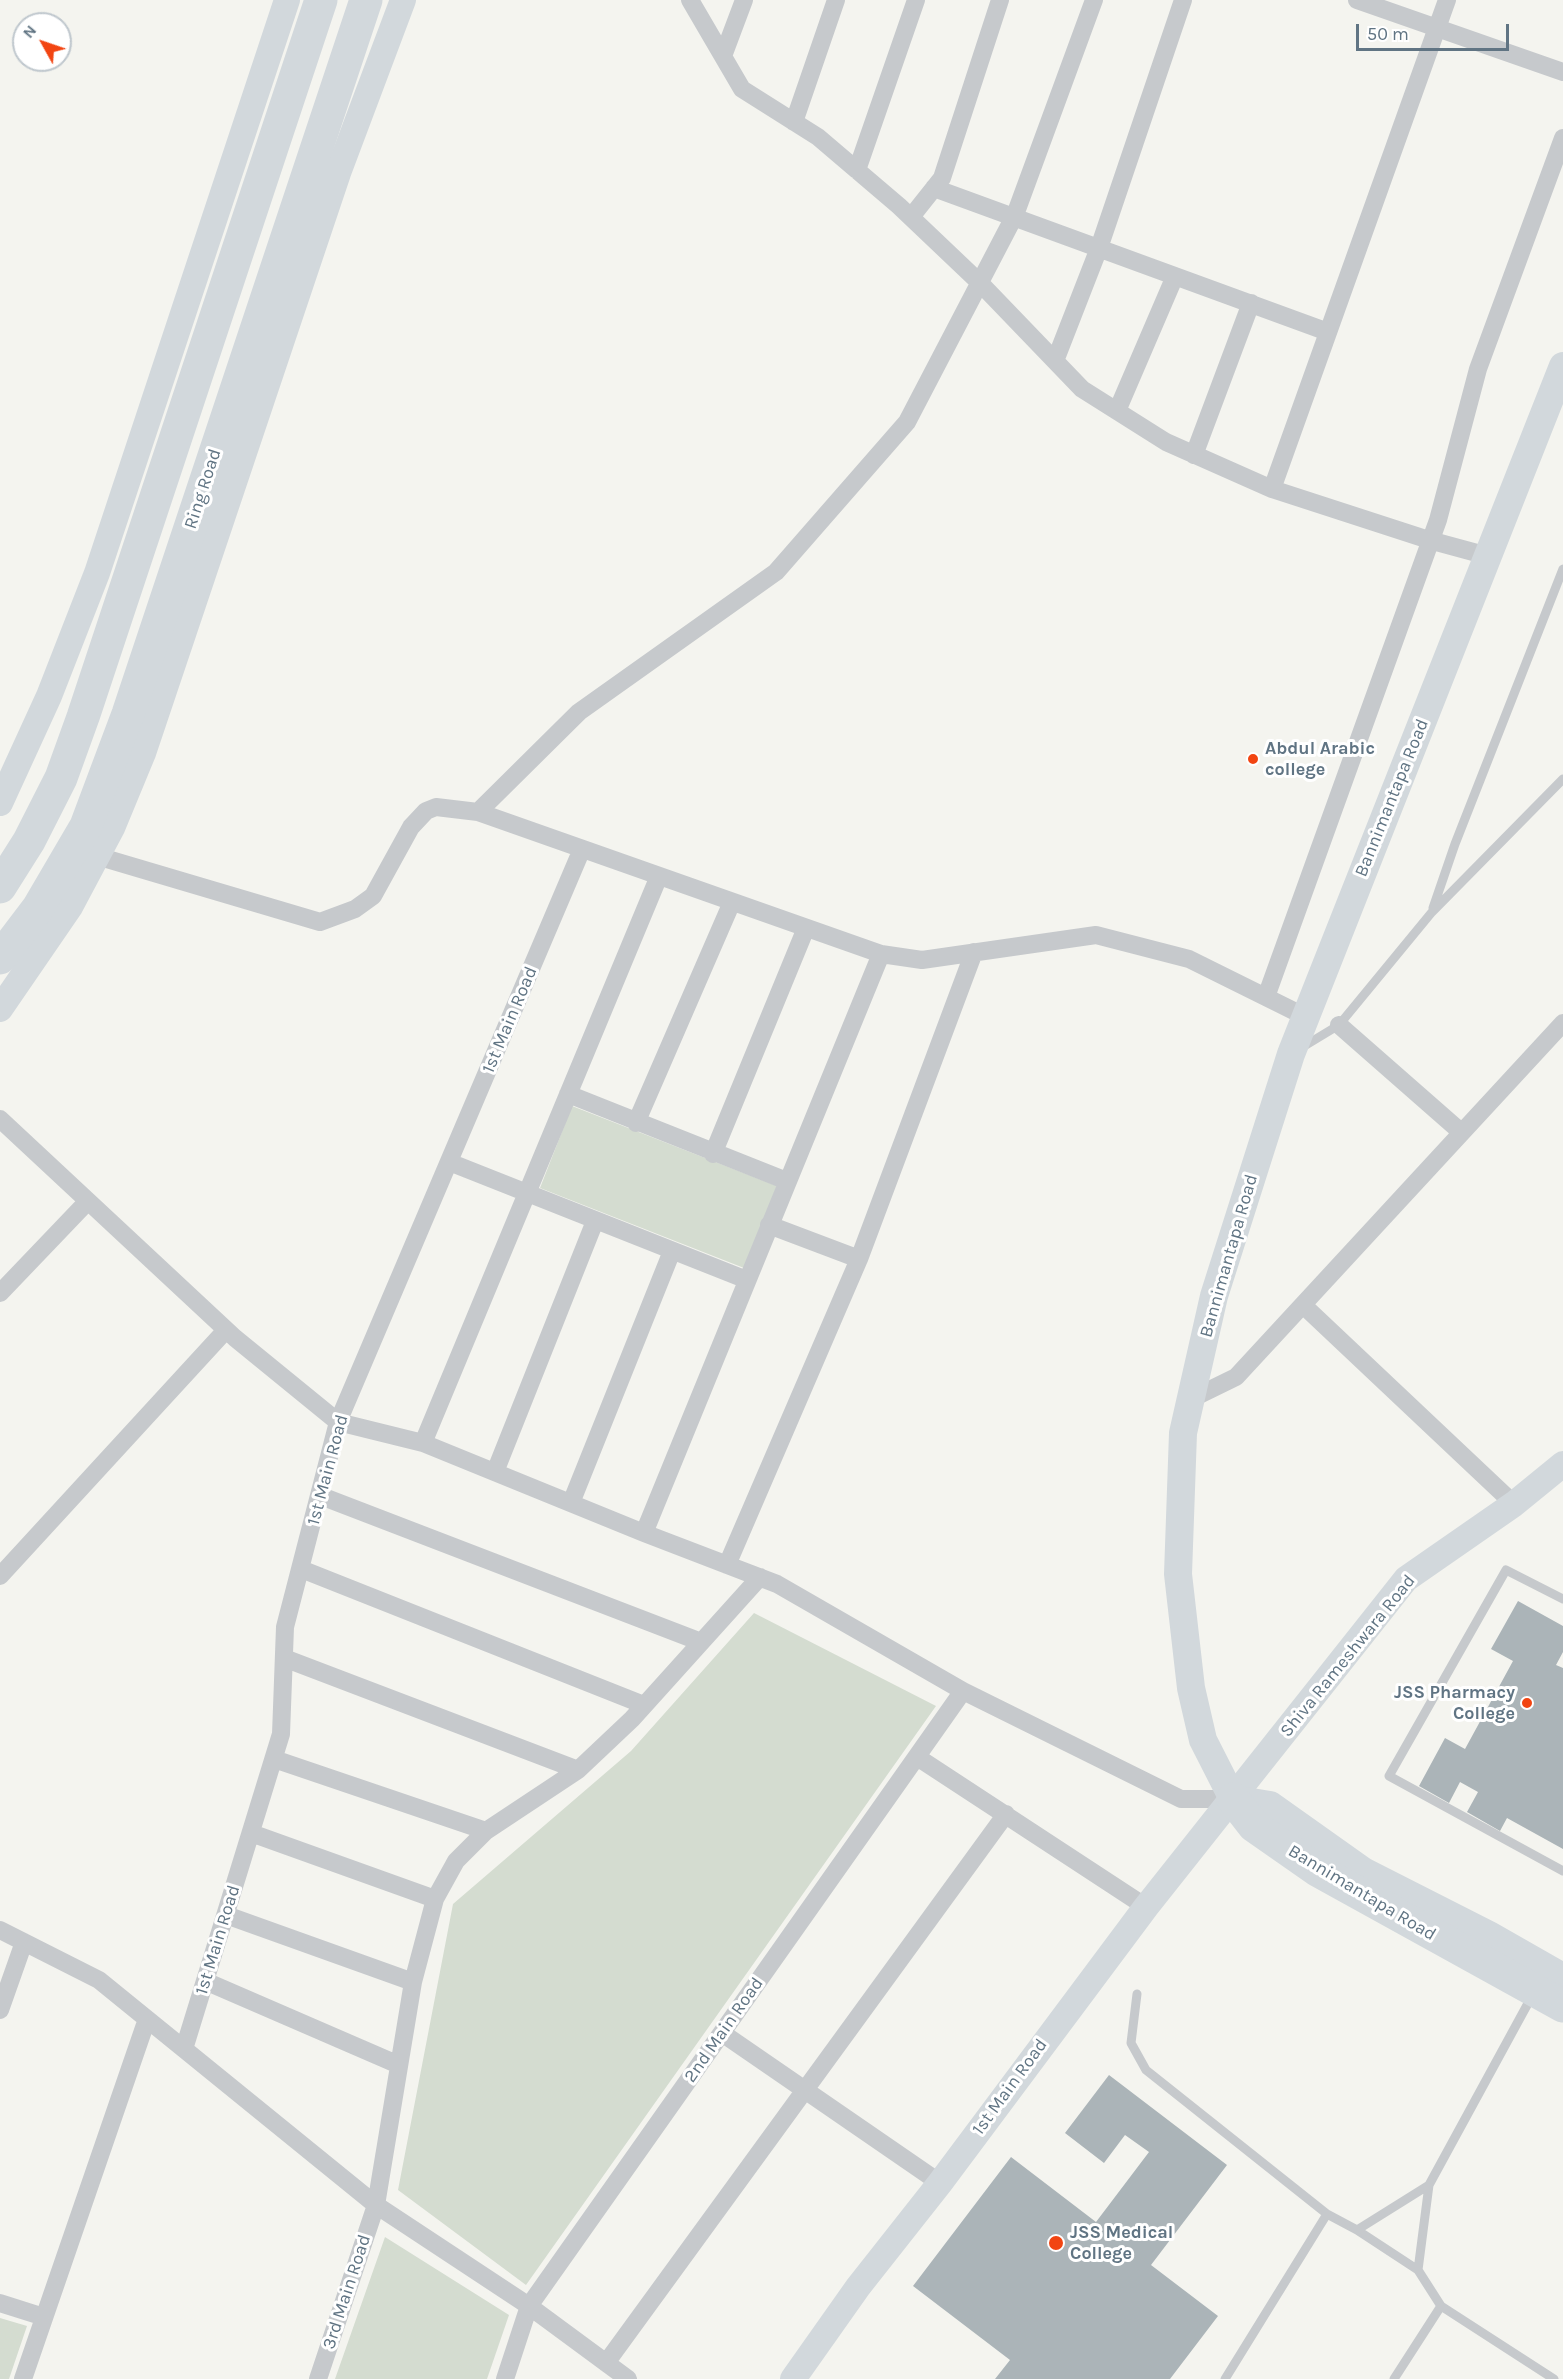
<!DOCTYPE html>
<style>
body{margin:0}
#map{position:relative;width:1563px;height:2379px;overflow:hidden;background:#f4f4ef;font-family:Karla,sans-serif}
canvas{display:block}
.north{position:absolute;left:12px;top:12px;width:60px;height:60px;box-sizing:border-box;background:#fff;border:2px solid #bfc7cd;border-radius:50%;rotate:310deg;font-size:16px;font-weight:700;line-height:24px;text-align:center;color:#607483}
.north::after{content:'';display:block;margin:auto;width:21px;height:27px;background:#f24512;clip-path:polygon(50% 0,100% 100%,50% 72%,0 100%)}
.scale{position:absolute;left:1356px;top:24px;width:153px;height:27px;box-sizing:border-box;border:3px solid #607483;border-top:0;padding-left:8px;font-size:18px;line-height:21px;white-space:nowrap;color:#607483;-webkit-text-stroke:4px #fff;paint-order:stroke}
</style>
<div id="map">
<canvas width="1563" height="2379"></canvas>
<div class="north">N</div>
<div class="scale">50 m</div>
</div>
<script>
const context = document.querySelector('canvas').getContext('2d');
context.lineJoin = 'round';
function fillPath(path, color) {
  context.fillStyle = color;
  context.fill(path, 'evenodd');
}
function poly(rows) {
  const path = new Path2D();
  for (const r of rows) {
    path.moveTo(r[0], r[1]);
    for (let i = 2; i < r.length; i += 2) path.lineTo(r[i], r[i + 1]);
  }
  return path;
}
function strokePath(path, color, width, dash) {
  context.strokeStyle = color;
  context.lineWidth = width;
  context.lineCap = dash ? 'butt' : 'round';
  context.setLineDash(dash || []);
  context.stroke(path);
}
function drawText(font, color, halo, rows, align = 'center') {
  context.font = font + ' Karla,sans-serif';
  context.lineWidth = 6;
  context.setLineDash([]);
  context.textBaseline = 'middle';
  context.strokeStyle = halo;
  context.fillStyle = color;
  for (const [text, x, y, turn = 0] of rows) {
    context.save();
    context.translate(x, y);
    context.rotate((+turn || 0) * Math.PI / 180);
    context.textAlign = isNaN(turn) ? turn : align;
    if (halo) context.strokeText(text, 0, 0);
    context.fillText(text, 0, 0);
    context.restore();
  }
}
const green = poly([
 [572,1106,777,1186,744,1268,540,1188],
 [754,1613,936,1706,526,2285,398,2190,453,1904,631,1751],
 [385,2237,509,2315,487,2379,335,2379],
 [0,2318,27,2326,9,2379,0,2379]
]);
const building = poly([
 [1518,1601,1563,1626,1563,1652,1556,1665,1563,1668,1563,1849,1507,1818,1500,1831,1467,1812,1478,1792,1460,1782,1449,1803,1419,1786,1445,1738,1465,1749,1513,1661,1491,1649],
 [1109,2075,1227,2165,1151,2265,1218,2316,1170,2379,995,2379,1010,2360,913,2286,1011,2157,1096,2222,1149,2152,1125,2135,1104,2163,1065,2133]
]);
const lane = poly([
 [1433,908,1455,844,1563,569],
 [1301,1048,1339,1025,1432,912,1563,779],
 [1563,1599,1506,1570,1389,1776,1563,1871],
 [1137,1994,1131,2043,1146,2070,1327,2214],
 [1418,2270,1429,2185,1532,1996],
 [1441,2306,1554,2379],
 [1225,2379,1327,2214,1357,2230],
 [1394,2379,1441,2306,1418,2270,1357,2230,1429,2185]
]);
const street = poly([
 [690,0,742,89,818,137,899,206,980,283,1082,389,1166,442,1272,489,1429,540,1488,556],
 [1357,0,1563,72],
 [723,56,744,0],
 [794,122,836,0],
 [857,170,916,0],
 [934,188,1328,332],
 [911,217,942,178,1000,0],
 [1055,361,1099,248,1183,0],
 [1117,411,1175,276],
 [1194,455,1251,303],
 [1272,489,1447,0],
 [478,812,579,712,776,572,907,422,1015,215,1094,0],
 [97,856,320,922,355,909,373,896,411,827,426,811,436,807,478,812,881,954,922,960,1096,935,1189,959,1306,1017],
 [1266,997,1438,520,1478,369,1563,138],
 [1339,1025,1461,1132],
 [568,1094,787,1181],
 [0,1119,235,1338,338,1422,423,1443,644,1533,777,1584,963,1691,1181,1799,1233,1799],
 [636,1123,732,902],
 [713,1154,806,928],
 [449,1162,747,1280],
 [769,1225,859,1259],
 [0,1293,88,1201],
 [1303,1305,1514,1504],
 [1191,1399,1236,1377,1563,1023],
 [423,1443,659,876],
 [495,1472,595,1221],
 [321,1496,701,1642],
 [571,1503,672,1251],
 [644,1533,881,954],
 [727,1565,859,1259,974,952],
 [301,1569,644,1705],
 [0,1576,226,1330],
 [284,1658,578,1770],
 [917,1757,1146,1907],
 [274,1759,486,1831],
 [251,1833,435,1899],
 [226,1915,413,1982],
 [0,1930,99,1980,376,2205,529,2306,628,2379],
 [205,1981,399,2065],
 [0,2010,24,1942],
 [722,2033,940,2183],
 [184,2049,281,1734,285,1627,338,1422,582,849],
 [0,2303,44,2317],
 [606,2363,1006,1814],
 [23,2379,147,2019],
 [318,2379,376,2205,413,1982,435,1899,456,1861,486,1831,578,1770,632,1719,760,1577],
 [505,2379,529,2306,963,1691]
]);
const secondary = poly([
 [0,803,49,696,97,573,287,0],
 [0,1009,70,907,112,828,143,753,338,173,403,0],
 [793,2379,858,2287,940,2183,1146,1907,1406,1579,1514,1504,1563,1464]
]);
const primary = poly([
 [1563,366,1291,1054,1214,1296,1183,1433,1178,1574,1191,1688,1203,1740,1233,1799,1270,1805,1363,1871,1489,1935,1563,1977]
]);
const highway = poly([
 [0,887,29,841,61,778,83,717,321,0],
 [0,958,38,908,86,826,128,714,366,0],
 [1233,1799,1254,1826,1317,1870,1563,2006]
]);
const markers = [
 [1253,759,6,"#f24512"],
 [1527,1703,6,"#f24512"],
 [1056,2243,8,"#f24512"]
];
const streetNames = [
 ["Ring Road",203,489,-72],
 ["Bannimantapa Road",1392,798,-68],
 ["1st Main Road",510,1020,-67],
 ["Bannimantapa Road",1229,1256,-74],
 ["1st Main Road",328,1470,-75],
 ["Shiva Rameshwara Road",1348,1656,-51],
 ["Bannimantapa Road",1362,1893,31],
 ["1st Main Road",218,1940,-73],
 ["2nd Main Road",724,2030,-55],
 ["1st Main Road",1010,2087,-54],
 ["3rd Main Road",347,2292,-72]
];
const poiNames = [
 ["Abdul Arabic",1265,749],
 ["college",1265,770],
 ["JSS Pharmacy",1515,1693,"right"],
 ["College",1515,1714,"right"],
 ["JSS Medical",1070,2233],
 ["College",1070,2254]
];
fillPath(green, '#d4dcd0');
fillPath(building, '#abb4b8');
strokePath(lane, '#c6c9cc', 9);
strokePath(street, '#c6c9cc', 18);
strokePath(secondary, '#d2d8dc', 26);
strokePath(primary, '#d2d8dc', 28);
strokePath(highway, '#d2d8dc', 33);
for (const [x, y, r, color] of markers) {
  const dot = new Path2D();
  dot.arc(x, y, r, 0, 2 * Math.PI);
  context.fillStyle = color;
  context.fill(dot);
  strokePath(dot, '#fff', 2);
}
drawText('18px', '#607483', '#fff', streetNames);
drawText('bold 18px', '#607483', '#fff', poiNames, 'left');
</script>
